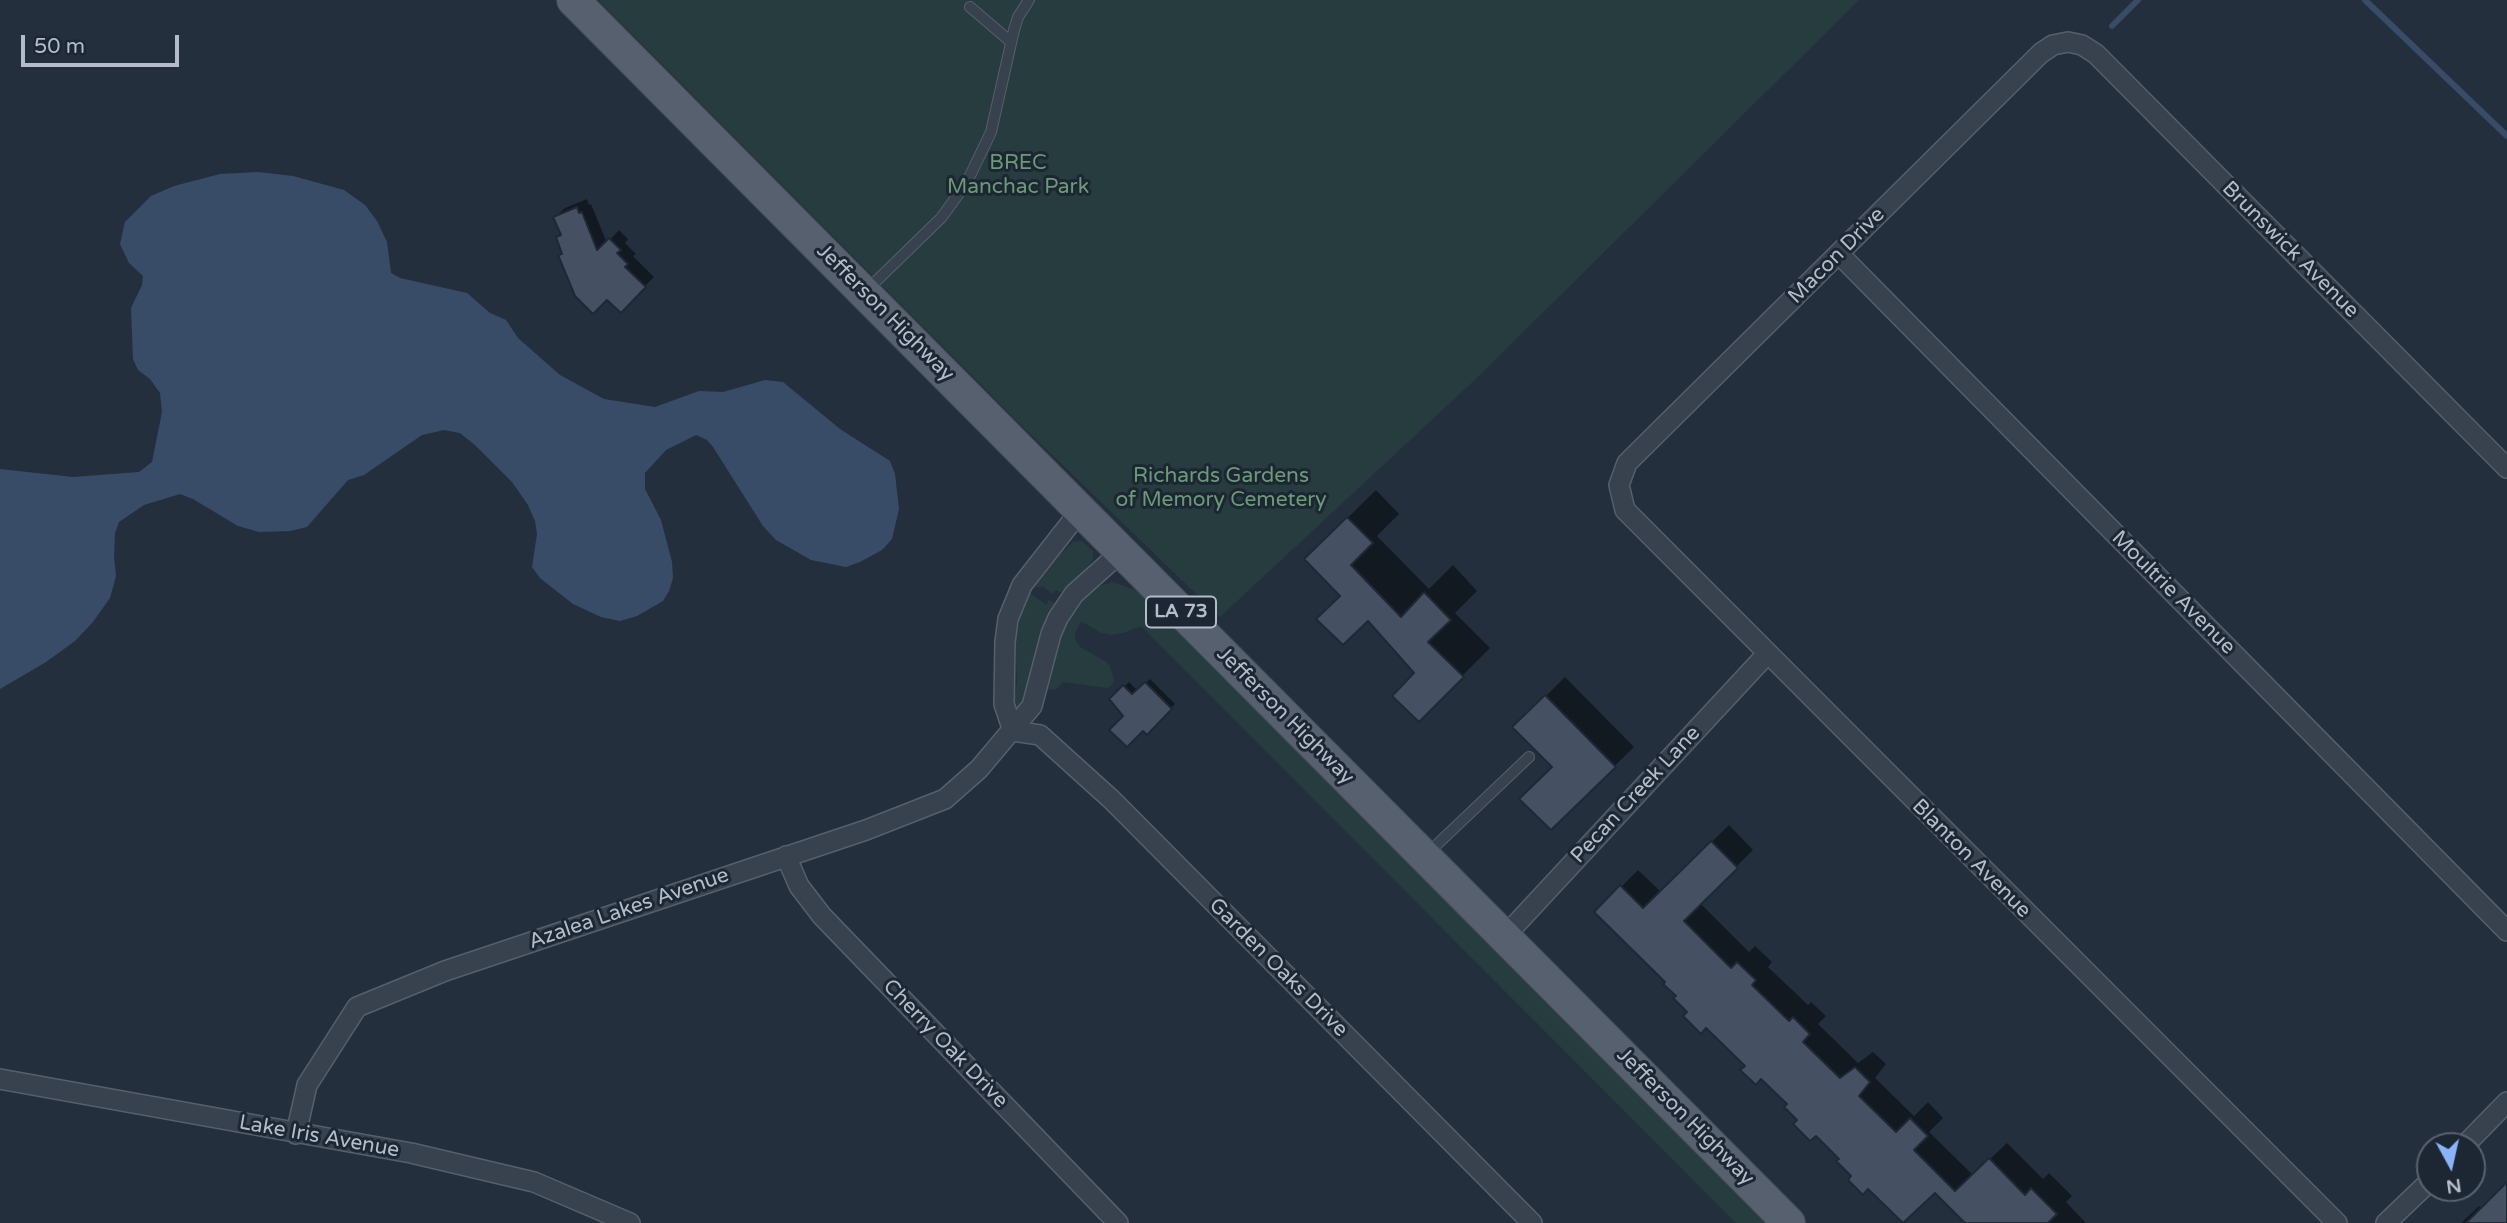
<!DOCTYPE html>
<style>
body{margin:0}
#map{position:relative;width:2507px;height:1223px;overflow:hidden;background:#242f3e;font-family:"Varela Round",sans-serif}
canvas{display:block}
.north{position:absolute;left:2416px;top:1132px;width:70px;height:70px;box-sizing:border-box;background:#1d2633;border:2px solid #59626f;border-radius:50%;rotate:172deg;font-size:19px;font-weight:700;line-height:28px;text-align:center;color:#b4bcc9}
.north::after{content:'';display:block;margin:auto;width:24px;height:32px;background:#8ab4f8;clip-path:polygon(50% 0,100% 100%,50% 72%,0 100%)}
.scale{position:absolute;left:21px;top:35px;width:158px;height:32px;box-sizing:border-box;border:4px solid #b4bcc9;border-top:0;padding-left:9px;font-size:21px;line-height:24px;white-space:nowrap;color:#b4bcc9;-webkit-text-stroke:5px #1d2633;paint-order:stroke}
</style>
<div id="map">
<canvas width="2507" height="1223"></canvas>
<div class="north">N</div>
<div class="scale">50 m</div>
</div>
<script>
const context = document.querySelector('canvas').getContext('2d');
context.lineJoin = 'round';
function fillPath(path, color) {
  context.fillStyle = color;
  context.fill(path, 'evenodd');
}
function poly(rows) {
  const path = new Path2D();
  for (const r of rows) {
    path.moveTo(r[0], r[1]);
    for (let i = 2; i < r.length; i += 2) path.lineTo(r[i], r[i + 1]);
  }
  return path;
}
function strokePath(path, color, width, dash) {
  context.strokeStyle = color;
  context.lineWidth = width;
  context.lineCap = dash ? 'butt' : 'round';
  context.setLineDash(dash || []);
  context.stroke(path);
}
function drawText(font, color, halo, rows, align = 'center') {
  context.font = font + ' "Varela Round",sans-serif';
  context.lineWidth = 6;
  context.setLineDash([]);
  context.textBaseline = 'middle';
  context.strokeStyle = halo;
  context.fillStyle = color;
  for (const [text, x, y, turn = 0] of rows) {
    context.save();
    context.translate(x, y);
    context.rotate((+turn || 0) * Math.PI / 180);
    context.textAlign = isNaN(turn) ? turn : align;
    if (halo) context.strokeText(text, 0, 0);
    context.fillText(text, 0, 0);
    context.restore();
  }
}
const green = poly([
 [598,0,1859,0,1480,375,1220,617,1019,423],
 [1082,541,1093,551,1093,559,1089,566,1062,593,1056,590,1053,594,1042,586,1040,588,1034,586,1061,553,1073,542],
 [1113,582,1143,593,1774,1223,1736,1223,1141,626,1123,633,1111,635,1102,633,1082,622,1080,623,1075,634,1076,641,1080,647,1105,661,1110,666,1114,679,1112,685,1107,688,1100,687,1063,682,1056,689,1048,690,1059,642,1066,623,1085,597,1099,586],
 [1030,593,1046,605,1049,600,1055,603,1040,632,1029,684,1020,710,1015,710,1013,706,1017,682,1015,641,1022,610]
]);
const water = poly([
 [258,172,293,176,344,190,365,205,377,221,387,242,391,273,400,278,467,293,490,313,506,320,518,338,560,375,604,399,655,407,699,391,723,392,765,380,783,382,840,429,890,461,895,474,899,509,892,539,882,550,860,562,846,567,811,560,776,540,763,526,713,447,707,440,696,435,666,450,645,473,645,489,661,520,672,562,673,578,669,591,663,601,637,616,620,621,601,617,573,604,540,578,532,567,537,534,535,521,528,505,512,482,476,446,460,433,444,430,422,435,364,475,348,480,307,527,290,531,259,532,238,526,193,499,180,494,144,505,119,522,115,533,114,557,116,576,110,598,93,622,75,641,46,662,0,689,0,469,73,477,139,472,152,462,162,412,160,393,150,379,138,370,133,359,131,308,142,285,143,276,129,263,120,244,125,222,151,196,174,186,220,174]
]);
const shadow = poly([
 [587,199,589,205,591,204,607,243,619,230,628,239,625,243,636,254,633,256,654,277,621,310,564,252,558,238,562,234,555,217,565,208],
 [1376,490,1399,514,1377,536,1429,589,1453,565,1477,591,1455,613,1490,648,1419,719,1417,673,1368,618,1306,559],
 [1565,677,1634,747,1551,828,1554,767,1515,727],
 [1150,679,1175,704,1147,732,1125,716,1111,699,1129,682,1138,691],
 [1729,825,1753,850,1700,903,1749,952,1755,946,1772,962,1768,967,1808,1005,1811,1002,1826,1016,1818,1024,1858,1063,1873,1052,1886,1064,1875,1078,1914,1116,1928,1102,1943,1118,1929,1132,1973,1175,2007,1143,2043,1179,2049,1173,2072,1196,2066,1202,2086,1223,1967,1223,1935,1190,1868,1187,1854,1176,1842,1159,1800,1120,1789,1104,1690,1012,1678,996,1596,912,1638,870,1661,892],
 [2507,1185,2507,1223,2461,1223,2479,1206,2482,1210]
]);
const stream = poly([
 [2365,0,2507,136],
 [2112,26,2138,0]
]);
const building = poly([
 [577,207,579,213,582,212,597,250,609,238,621,250,617,253,628,264,625,267,646,287,621,313,607,300,593,314,575,296,558,255,562,254,556,237,561,235,553,217,577,207],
 [1347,517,1373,543,1351,565,1401,617,1424,592,1451,620,1428,642,1464,677,1419,722,1392,696,1414,673,1368,621,1343,645,1316,619,1340,596,1304,559,1347,517],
 [1145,682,1172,709,1147,735,1143,731,1127,747,1109,730,1123,716,1109,699,1123,685,1132,694,1145,682],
 [1545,695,1616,767,1551,830,1519,799,1552,767,1512,727,1545,695],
 [1711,841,1738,868,1684,921,1731,968,1737,962,1756,980,1752,985,1789,1021,1793,1017,1810,1034,1803,1042,1840,1078,1855,1067,1870,1082,1859,1096,1896,1132,1910,1118,1928,1136,1914,1150,1955,1191,1989,1158,2025,1195,2031,1188,2057,1214,2048,1223,1965,1223,1935,1193,1903,1223,1868,1189,1863,1195,1848,1180,1851,1176,1836,1161,1839,1159,1816,1136,1810,1141,1793,1124,1797,1120,1784,1107,1787,1104,1761,1079,1756,1085,1740,1070,1745,1066,1706,1028,1701,1034,1683,1016,1687,1012,1673,998,1676,996,1663,984,1665,982,1594,912,1620,885,1643,908,1711,841],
 [2507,1182,2507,1223,2466,1223,2507,1182]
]);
const lane = poly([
 [970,7,1011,42],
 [867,290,941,218,966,184,991,132,1014,30,1018,17,1029,0],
 [1428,853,1529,757]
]);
const street = poly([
 [1839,254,2507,931],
 [1013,731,1040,735,1112,800,1532,1223],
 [1013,731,1004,704,1005,642,1008,619,1022,585,1080,511],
 [786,856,799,886,822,916,1118,1223],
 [1505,936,1767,654],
 [0,1079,411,1153,534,1182,630,1223],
 [296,1134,307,1085,357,1007,445,971,866,830,945,799,979,769,1032,706,1051,634,1058,618,1074,594,1121,552],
 [2464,1146,2507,1102],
 [2337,1223,1625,510,1619,485,1627,463,2041,53,2053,45,2068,42,2082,45,2096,54,2507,468],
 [2386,1223,2430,1181]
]);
const primary = poly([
 [573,0,1789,1223]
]);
const shields = [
 [1181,612,70]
];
const shieldNames = [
 ["LA 73",1181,612]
];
const parkNames = [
 ["BREC",1018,163],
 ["Manchac Park",1018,187],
 ["Richards Gardens",1221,476],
 ["of Memory Cemetery",1221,500]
];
const streetNames = [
 ["Brunswick Avenue",2290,250,45],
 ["Macon Drive",1837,256,-45],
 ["Jefferson Highway",885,313,45],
 ["Moultrie Avenue",2173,593,45],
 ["Jefferson Highway",1285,716,45],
 ["Pecan Creek Lane",1636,795,-47],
 ["Blanton Avenue",1971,859,45],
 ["Azalea Lakes Avenue",629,909,-19],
 ["Garden Oaks Drive",1278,968,45],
 ["Cherry Oak Drive",945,1044,46],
 ["Jefferson Highway",1685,1117,45],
 ["Lake Iris Avenue",319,1137,10]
];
fillPath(green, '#263c3f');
fillPath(water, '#394c67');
fillPath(shadow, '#0007');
strokePath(stream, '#394c67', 6);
fillPath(building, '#455162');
strokePath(building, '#1f2835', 2);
strokePath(lane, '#565f6c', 12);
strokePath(street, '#565f6c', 22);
strokePath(primary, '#414a57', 34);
strokePath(lane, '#38414e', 10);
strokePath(street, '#38414e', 19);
strokePath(primary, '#56606e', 32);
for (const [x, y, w] of shields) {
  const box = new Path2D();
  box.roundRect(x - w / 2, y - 15.5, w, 31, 5);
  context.fillStyle = '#1d2633';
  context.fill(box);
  strokePath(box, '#b4bcc9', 2);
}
drawText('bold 19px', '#b4bcc9', null, shieldNames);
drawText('21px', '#6b9a76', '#1d2633', parkNames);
drawText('21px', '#b4bcc9', '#1d2633', streetNames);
</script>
